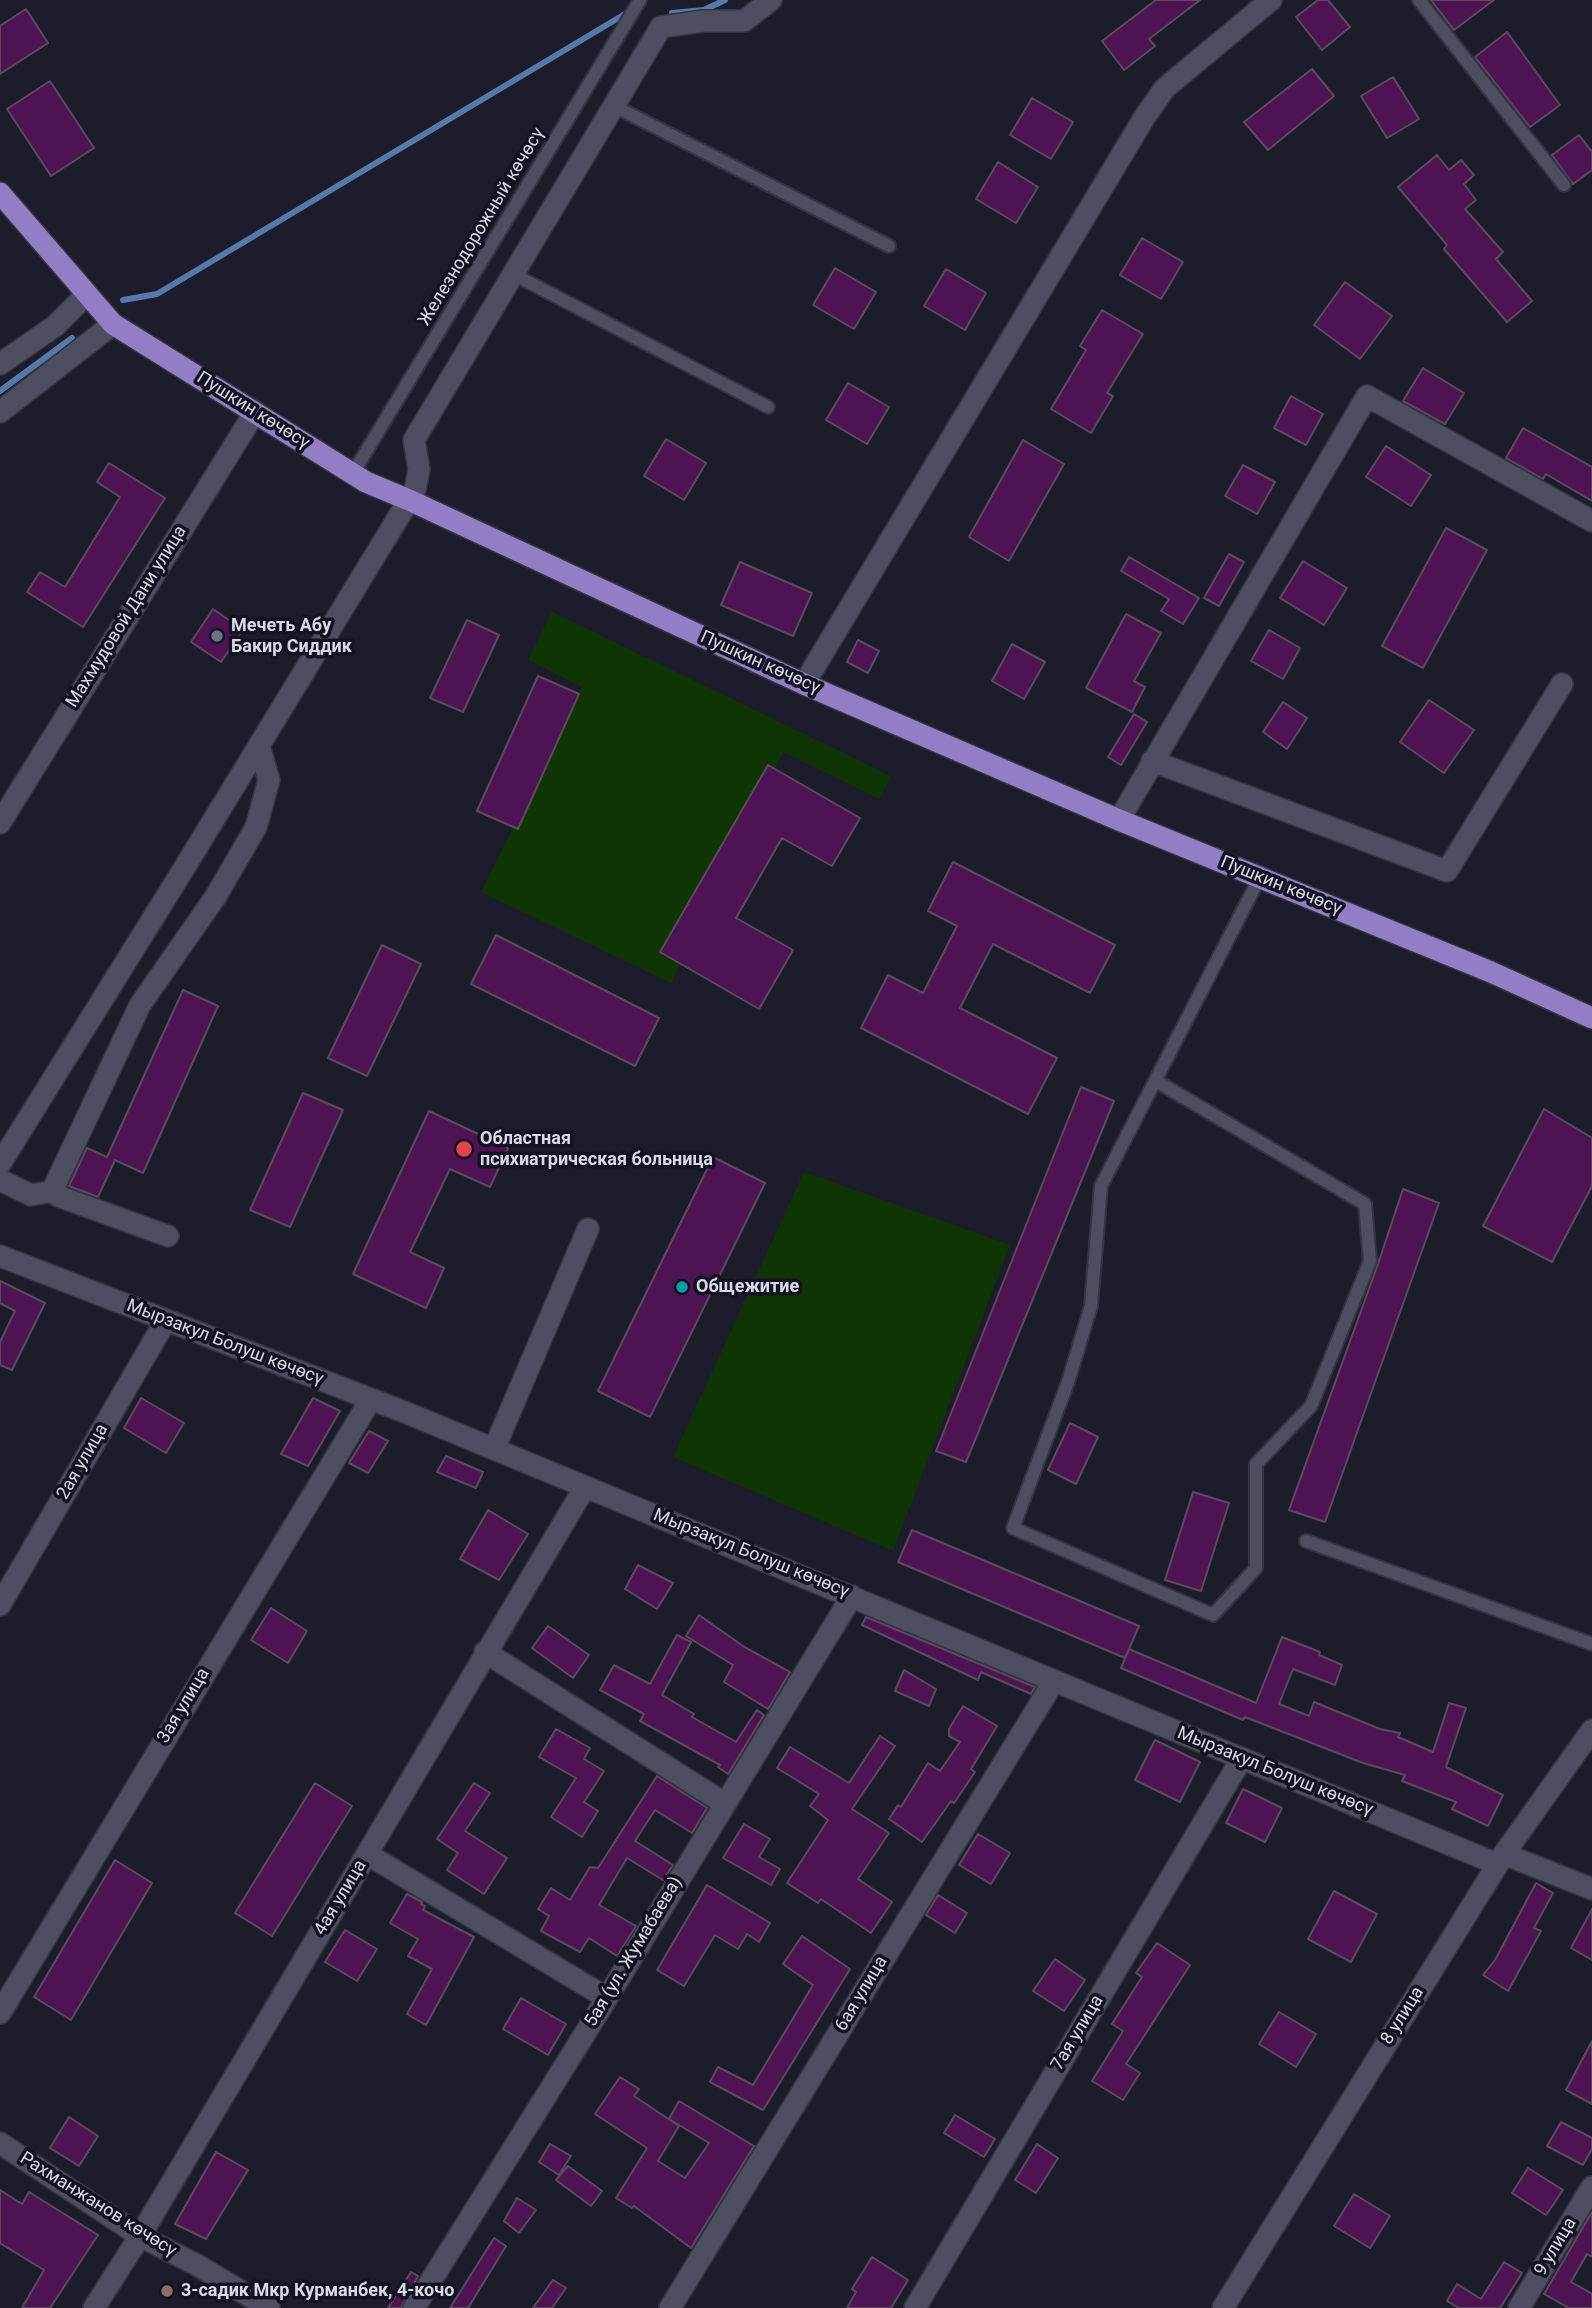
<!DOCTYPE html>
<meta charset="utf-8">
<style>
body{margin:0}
canvas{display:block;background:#1c1c2d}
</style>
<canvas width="1592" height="2308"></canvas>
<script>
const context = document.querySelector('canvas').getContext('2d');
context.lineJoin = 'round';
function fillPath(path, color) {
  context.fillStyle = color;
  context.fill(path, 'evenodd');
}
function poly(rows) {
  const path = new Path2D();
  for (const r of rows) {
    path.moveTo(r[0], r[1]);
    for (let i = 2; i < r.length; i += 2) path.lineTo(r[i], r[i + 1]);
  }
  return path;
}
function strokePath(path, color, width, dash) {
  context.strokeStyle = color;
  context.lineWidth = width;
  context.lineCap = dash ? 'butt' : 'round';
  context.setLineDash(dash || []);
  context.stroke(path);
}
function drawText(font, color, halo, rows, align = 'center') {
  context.font = font + ' Roboto,sans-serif';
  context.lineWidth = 7;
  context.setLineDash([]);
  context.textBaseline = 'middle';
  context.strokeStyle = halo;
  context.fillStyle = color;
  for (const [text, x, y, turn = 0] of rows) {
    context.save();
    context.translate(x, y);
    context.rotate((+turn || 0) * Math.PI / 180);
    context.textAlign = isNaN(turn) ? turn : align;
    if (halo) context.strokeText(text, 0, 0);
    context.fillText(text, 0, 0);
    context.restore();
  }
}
const green = poly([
 [552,612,891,776,880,799,783,752,671,983,481,892,582,687,528,660],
 [804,1172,1010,1245,893,1551,673,1457]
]);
const stream = poly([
 [672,13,704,10,725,0],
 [123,300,157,294,630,11],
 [0,391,72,338]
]);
const building = poly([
 [1156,0,1200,0,1149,39,1155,46,1124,70,1102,41,1156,0],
 [1318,0,1328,0,1350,27,1322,50,1296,17,1318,0],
 [1431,0,1494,0,1454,30,1431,0],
 [26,9,48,43,0,74,0,26,26,9],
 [1507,32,1560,105,1530,127,1475,57,1507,32],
 [1312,69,1334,96,1268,150,1244,122,1312,69],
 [1393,77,1419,119,1387,138,1361,96,1393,77],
 [50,81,94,148,51,176,7,109,50,81],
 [1032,98,1073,122,1051,159,1010,135,1032,98],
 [1579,135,1592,152,1592,170,1573,184,1552,155,1579,135],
 [1437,155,1449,170,1461,160,1474,175,1464,184,1476,200,1465,209,1503,252,1496,259,1532,301,1507,322,1444,249,1447,245,1398,187,1437,155],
 [998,162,1038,187,1016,223,976,199,998,162],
 [1142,238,1183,262,1161,299,1120,275,1142,238],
 [835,268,876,292,854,329,813,305,835,268],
 [946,269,986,293,965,330,924,306,946,269],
 [1345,282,1392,316,1360,359,1314,325,1345,282],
 [1102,310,1143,334,1107,393,1113,396,1091,433,1051,409,1086,350,1080,346,1102,310],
 [1423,368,1464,393,1445,424,1403,401,1423,368],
 [848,383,889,407,867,444,826,420,848,383],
 [1291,396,1323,414,1306,445,1274,428,1291,396],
 [1523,428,1592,467,1592,501,1546,474,1543,479,1506,458,1523,428],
 [666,439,706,463,684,500,644,476,666,439],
 [1023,440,1064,464,1009,561,969,537,1023,440],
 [1386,446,1431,475,1411,506,1366,477,1386,446],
 [109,463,165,498,83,627,27,592,40,572,65,587,120,497,97,482,109,463],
 [1243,465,1275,482,1257,514,1225,496,1243,465],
 [1446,528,1487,550,1423,668,1382,646,1446,528],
 [1229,554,1244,562,1219,606,1204,598,1229,554],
 [1129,557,1199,598,1183,624,1161,611,1169,599,1121,571,1129,557],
 [1303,561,1347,588,1324,625,1280,598,1303,561],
 [740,562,812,593,793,636,721,605,740,562],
 [213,609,243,630,221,662,191,642,213,609],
 [1126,614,1161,633,1134,681,1145,687,1132,712,1086,688,1126,614],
 [467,620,499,635,463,712,430,698,467,620],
 [1269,630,1300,648,1283,679,1251,661,1269,630],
 [858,640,879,651,868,673,847,662,858,640],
 [1012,644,1045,662,1024,699,992,681,1012,644],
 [538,676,579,694,518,829,477,811,538,676],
 [1429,700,1474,730,1444,773,1400,742,1429,700],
 [1283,702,1307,718,1287,749,1263,732,1283,702],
 [1134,714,1147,722,1121,765,1108,757,1134,714],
 [768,765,860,818,832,866,782,838,736,918,793,950,759,1009,660,952,768,765],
 [953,862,1115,945,1090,993,993,944,960,1008,1057,1058,1028,1114,861,1028,888,975,923,993,957,926,928,911,953,862],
 [496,935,659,1018,635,1066,471,984,496,935],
 [382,945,421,964,367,1076,328,1058,382,945],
 [183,990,218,1006,143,1173,115,1160,98,1197,69,1186,87,1148,107,1157,183,990],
 [1081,1087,1114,1101,966,1462,936,1451,1081,1087],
 [303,1093,343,1110,290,1227,250,1210,303,1093],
 [1544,1109,1592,1138,1592,1186,1552,1262,1483,1226,1544,1109],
 [429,1111,508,1148,490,1187,450,1169,410,1252,444,1268,426,1308,353,1274,429,1111],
 [713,1157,765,1183,650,1417,598,1391,713,1157],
 [1403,1189,1439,1203,1325,1522,1289,1510,1378,1264,1403,1189],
 [0,1281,45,1303,12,1370,0,1365,0,1342,15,1311,0,1303,0,1281],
 [141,1398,184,1423,166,1453,124,1428,141,1398],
 [313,1398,340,1411,308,1466,281,1454,313,1398],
 [1070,1423,1098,1437,1076,1484,1048,1470,1070,1423],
 [369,1431,388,1441,368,1473,349,1463,369,1431],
 [446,1456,483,1472,476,1488,437,1472,446,1456],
 [1193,1492,1229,1503,1201,1591,1165,1580,1193,1492],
 [488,1510,528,1534,499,1580,460,1559,488,1510],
 [912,1530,1139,1626,1125,1658,898,1562,912,1530],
 [638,1565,673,1583,657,1609,625,1589,638,1565],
 [271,1608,307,1631,288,1663,251,1640,271,1608],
 [699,1615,743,1646,790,1672,768,1709,724,1682,733,1665,686,1636,699,1615],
 [866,1617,1035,1687,1031,1694,981,1672,978,1680,862,1625,866,1617],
 [548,1626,589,1655,573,1678,532,1648,548,1626],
 [677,1635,691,1642,662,1695,694,1714,692,1717,736,1742,757,1710,764,1715,728,1774,718,1767,720,1765,640,1721,644,1714,600,1690,614,1665,650,1684,677,1635],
 [1282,1637,1320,1652,1319,1655,1342,1665,1335,1685,1293,1669,1279,1704,1309,1716,1314,1702,1380,1729,1400,1733,1398,1737,1433,1752,1449,1703,1466,1708,1446,1767,1503,1795,1488,1826,1452,1809,1456,1802,1402,1781,1405,1775,1363,1763,1245,1717,1243,1720,1121,1668,1129,1649,1256,1703,1282,1637],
 [904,1670,936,1689,929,1706,895,1691,904,1670],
 [963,1706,997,1726,971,1769,975,1772,954,1803,951,1801,922,1842,889,1819,898,1805,901,1807,928,1763,940,1771,960,1742,949,1736,949,1729,963,1706],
 [556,1729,590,1748,584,1759,604,1771,584,1802,598,1811,582,1837,551,1817,576,1778,539,1757,556,1729],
 [880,1736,895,1746,852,1809,889,1833,858,1879,892,1902,871,1933,821,1899,818,1903,787,1883,828,1820,810,1806,819,1794,777,1768,790,1747,849,1783,880,1736],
 [1155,1740,1200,1762,1180,1802,1135,1780,1155,1740],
 [657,1776,707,1808,692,1833,655,1810,635,1841,673,1865,663,1880,627,1858,599,1905,636,1926,617,1956,589,1938,580,1952,541,1931,549,1916,538,1909,551,1888,570,1900,590,1867,598,1868,657,1776],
 [315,1783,352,1806,272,1936,235,1913,315,1783],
 [474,1783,490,1793,465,1831,507,1858,484,1894,447,1870,458,1853,437,1839,474,1783],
 [1243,1789,1282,1808,1265,1842,1226,1823,1243,1789],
 [744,1824,770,1839,759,1857,780,1869,771,1885,723,1858,744,1824],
 [978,1834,1010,1853,991,1884,959,1865,978,1834],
 [115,1860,152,1883,71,2020,34,1997,115,1860],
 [1536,1883,1553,1893,1534,1928,1541,1931,1508,1991,1483,1975,1495,1960,1536,1883],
 [707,1885,770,1923,759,1942,747,1934,738,1949,715,1935,684,1986,657,1970,707,1885],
 [1334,1891,1377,1914,1351,1962,1308,1939,1334,1891],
 [407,1894,422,1902,421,1904,425,1906,423,1910,474,1937,426,2025,407,2014,432,1969,408,1956,418,1939,390,1923,407,1894],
 [938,1895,967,1913,955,1933,926,1915,938,1895],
 [1592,1909,1592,1960,1571,1948,1592,1909],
 [345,1930,377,1949,357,1981,325,1962,345,1930],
 [802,1936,850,1969,763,2110,710,2082,718,2067,753,2085,813,1985,783,1964,802,1936],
 [1157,1943,1190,1965,1126,2064,1140,2073,1123,2100,1092,2081,1123,2031,1112,2024,1142,1977,1136,1973,1157,1943],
 [1055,1959,1085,1980,1064,2011,1033,1991,1055,1959],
 [521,1998,566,2024,548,2055,503,2029,521,1998],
 [1279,2012,1316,2034,1296,2067,1259,2044,1279,2012],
 [1592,2041,1592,2104,1566,2090,1592,2041],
 [620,2077,639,2089,634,2096,679,2126,658,2161,685,2178,709,2143,669,2119,679,2101,754,2146,691,2248,634,2206,632,2208,616,2198,647,2148,595,2114,620,2077],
 [955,2115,995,2139,984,2157,944,2133,955,2115],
 [69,2117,98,2136,79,2166,50,2148,69,2117],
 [1561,2122,1592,2138,1592,2149,1583,2165,1547,2146,1561,2122],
 [550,2144,571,2156,559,2175,539,2162,550,2144],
 [1037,2144,1058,2158,1036,2193,1015,2180,1037,2144],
 [216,2152,248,2170,206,2239,175,2224,216,2152],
 [568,2166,602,2191,591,2206,556,2180,568,2166],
 [1528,2168,1563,2190,1546,2215,1512,2193,1528,2168],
 [0,2190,22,2204,29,2192,98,2235,50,2308,22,2308,44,2270,0,2243,0,2190],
 [1354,2194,1390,2216,1370,2248,1334,2226,1354,2194],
 [517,2198,536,2210,519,2233,504,2221,517,2198],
 [1592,2212,1592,2257,1587,2254,1571,2282,1592,2294,1592,2308,1569,2308,1544,2294,1592,2212],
 [494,2238,506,2246,468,2308,450,2308,494,2238],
 [872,2257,908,2280,891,2308,847,2308,856,2292,852,2289,872,2257],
 [1504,2262,1522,2273,1500,2308,1459,2308,1447,2301,1457,2284,1481,2299,1504,2262],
 [411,2272,418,2276,401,2308,388,2308,411,2272],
 [553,2280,566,2288,552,2308,533,2308,553,2280]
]);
const service = poly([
 [1419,0,1564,185],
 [614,106,889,246],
 [513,274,768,407],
 [353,473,640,0],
 [1156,1081,1365,1204,1370,1261,1311,1406,1256,1464,1256,1568,1213,1615,1013,1528,1068,1382,1091,1306,1101,1186,1260,877],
 [1306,1541,1592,1644]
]);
const minor = poly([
 [0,364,55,326,87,294],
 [0,412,113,324],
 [804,684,1144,118,1165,88,1271,0],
 [1152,761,1447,871,1562,684],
 [1119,820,1367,396,1592,521],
 [0,1164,183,870,415,490,419,469,414,440,661,27,703,21,744,21,771,0],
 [0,1180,31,1195,54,1191],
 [168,1236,58,1196,54,1191,55,1185,140,1005,216,896,256,827,269,780,259,746],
 [0,1256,407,1413,1497,1864],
 [494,1449,588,1229],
 [0,1605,166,1320],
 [485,1652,724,1803],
 [367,1854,607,1998],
 [1504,1854,1592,1889],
 [0,2013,371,1399],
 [0,2143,140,2236,197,2265,269,2308],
 [94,2308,140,2236,585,1487],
 [414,2308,607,1998,852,1596],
 [670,2308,1054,1681],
 [915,2308,1242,1758],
 [1223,2308,1504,1854,1592,1730],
 [1519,2308,1592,2187]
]);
const tertiary = poly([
 [0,823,255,412]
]);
const trunk = poly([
 [0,193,113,324,366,482,409,500,804,684,1119,820,1491,972,1592,1018]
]);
const markers = [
 [217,636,7,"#6b7280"],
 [464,1149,9,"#e0444e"],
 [682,1287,7,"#0f9aa8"],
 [167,2291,7,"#8d6e63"]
];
const streetNames = [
 ["Железнодорожный көчөсү",482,227,-59],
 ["Пушкин көчөсү",253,411,32],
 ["Махмудовой Дани улица",127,617,-58],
 ["Пушкин көчөсү",760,663,24],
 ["Пушкин көчөсү",1281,886,22],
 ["Мырзакул Болуш көчөсү",225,1343,21],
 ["2ая улица",83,1462,-60],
 ["Мырзакул Болуш көчөсү",751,1554,22],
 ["3ая улица",184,1706,-59],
 ["Мырзакул Болуш көчөсү",1275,1772,22],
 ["4ая улица",341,1898,-59],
 ["5ая (ул. Жумабаева)",634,1952,-59],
 ["6ая улица",862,1994,-59],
 ["8 улица",1403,2016,-58],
 ["7ая улица",1078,2033,-59],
 ["Рахманжанов көчөсү",98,2205,32],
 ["9 улица",1556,2247,-59]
];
const poiNames = [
 ["Мечеть Абу",231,626],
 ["Бакир Сиддик",231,647],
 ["Областная",480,1139],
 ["психиатрическая больница",480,1160],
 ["Общежитие",696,1287],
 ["3-садик Мкр Курманбек, 4-кочо",181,2291]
];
fillPath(green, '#0f3504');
strokePath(stream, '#5679aa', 6);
fillPath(building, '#4e1353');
strokePath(building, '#5a4b5a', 2);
strokePath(service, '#353542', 16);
strokePath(minor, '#353542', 24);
strokePath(tertiary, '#353542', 24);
strokePath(trunk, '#353542', 24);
strokePath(service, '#4d4e61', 12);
strokePath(minor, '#4d4e61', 21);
strokePath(tertiary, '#4d4e61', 21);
strokePath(trunk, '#927ec4', 21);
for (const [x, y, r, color] of markers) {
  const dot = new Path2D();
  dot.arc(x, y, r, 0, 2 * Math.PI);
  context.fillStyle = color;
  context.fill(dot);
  strokePath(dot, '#131323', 2.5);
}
drawText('18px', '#d9dae5', '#131323', streetNames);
drawText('bold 18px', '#d9dae5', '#131323', poiNames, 'left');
</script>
